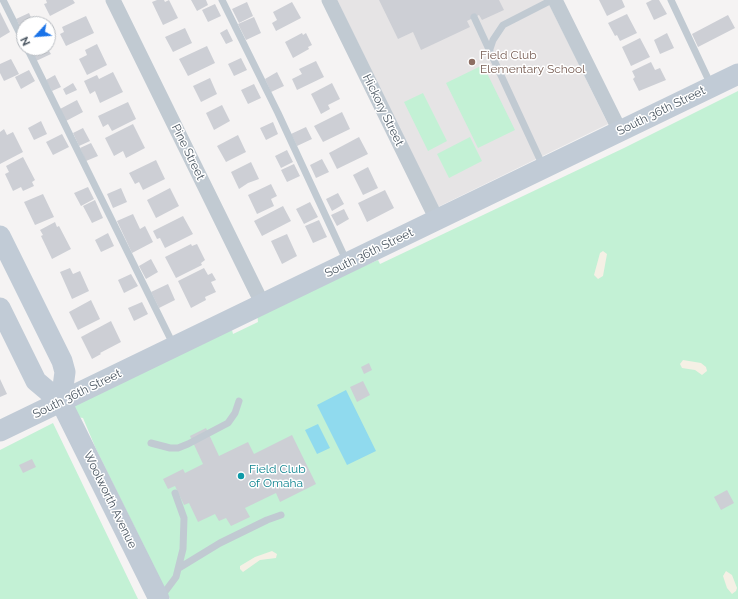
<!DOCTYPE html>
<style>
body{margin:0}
#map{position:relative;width:738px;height:599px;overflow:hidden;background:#f5f3f3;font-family:Raleway,sans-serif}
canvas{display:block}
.north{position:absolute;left:16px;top:16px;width:40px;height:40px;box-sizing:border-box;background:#fff;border:1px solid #b7bbc0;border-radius:50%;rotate:244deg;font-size:11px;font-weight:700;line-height:16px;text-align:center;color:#4a5661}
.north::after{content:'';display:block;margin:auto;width:14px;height:18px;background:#1a73e8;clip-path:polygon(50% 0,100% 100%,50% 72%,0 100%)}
</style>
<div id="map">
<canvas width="738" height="599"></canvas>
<div class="north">N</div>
</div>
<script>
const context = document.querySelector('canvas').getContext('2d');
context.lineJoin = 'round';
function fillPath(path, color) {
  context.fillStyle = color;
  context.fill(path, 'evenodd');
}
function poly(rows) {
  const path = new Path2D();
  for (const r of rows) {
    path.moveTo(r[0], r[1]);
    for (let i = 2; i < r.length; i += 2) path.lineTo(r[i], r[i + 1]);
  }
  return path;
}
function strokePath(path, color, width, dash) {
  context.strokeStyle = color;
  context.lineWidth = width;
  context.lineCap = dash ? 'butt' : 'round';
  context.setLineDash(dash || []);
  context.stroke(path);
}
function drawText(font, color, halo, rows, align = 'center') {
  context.font = font + ' Raleway,sans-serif';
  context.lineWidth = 3;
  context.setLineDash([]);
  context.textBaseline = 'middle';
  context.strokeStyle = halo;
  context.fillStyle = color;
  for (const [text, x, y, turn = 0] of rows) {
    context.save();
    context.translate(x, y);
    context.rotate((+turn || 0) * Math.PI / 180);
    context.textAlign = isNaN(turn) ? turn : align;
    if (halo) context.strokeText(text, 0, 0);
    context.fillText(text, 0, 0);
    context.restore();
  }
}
const education = poly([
 [337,0,547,0,608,124,438,207]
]);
const green = poly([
 [483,65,515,130,478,148,446,83],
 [738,91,738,599,170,599,96,449,83,418,77,417,72,400,232,330,233,334,258,322,257,312,378,260,380,264,624,148],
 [423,93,447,141,428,151,404,102],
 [470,137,482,161,449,178,437,154],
 [53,423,138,599,0,599,0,450]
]);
const sand = poly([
 [603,251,607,254,603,276,598,279,594,275,600,253],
 [683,360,701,363,706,367,707,371,702,375,695,370,682,368,680,364],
 [272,551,277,554,276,558,260,560,243,572,240,569,240,566,255,557],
 [726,571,732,575,737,588,736,591,732,594,727,588,723,576]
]);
const water = poly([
 [346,390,376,451,347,465,317,405],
 [318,424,330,448,317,454,305,430]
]);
const building = poly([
 [46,0,73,0,75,3,50,16,44,4,47,3],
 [157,0,164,0,165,2,169,0,178,18,163,25,152,2],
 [191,0,206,0,208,5,197,11],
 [379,0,499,0,504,10,482,20,479,15,467,21,470,27,421,50,413,32,398,39],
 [599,0,622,0,625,7,607,16],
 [652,0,659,0,667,14,654,20,646,3],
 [247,2,253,16,239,23,232,9],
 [292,2,301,18,276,31,272,23,277,20,273,12],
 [215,4,221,16,208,22,202,10],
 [0,12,10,32,0,38],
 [29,13,34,24,24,24,24,29,22,30,16,19],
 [627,14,637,33,620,41,617,35,615,36,608,23],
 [728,15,735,28,698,47,692,34],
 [86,16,94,33,66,46,60,34,64,32,62,27],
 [254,17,261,33,246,40,238,24],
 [185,28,192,43,173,52,165,37],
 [227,29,233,41,226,44,220,33],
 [302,33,303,35,306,33,312,45,308,47,309,49,293,58,285,42],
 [667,33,674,48,660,54,654,40],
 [640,38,650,57,631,66,622,47],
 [97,44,107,65,87,75,79,59,87,55,85,50],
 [207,46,215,63,188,76,179,59],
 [34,48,47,48,51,54,36,61,31,49],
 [241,58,247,70,234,76,228,64],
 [11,59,19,74,4,81,0,73,0,64],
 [316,61,324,77,297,90,292,79,302,74,299,69],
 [651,62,655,70,660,68,666,80,639,91,633,79,635,77,632,71],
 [29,70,35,81,21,89,15,77],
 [113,72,123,92,100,103,95,91,90,94,84,81,97,75,99,79],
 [277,72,284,86,271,92,265,79],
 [55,75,61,87,52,91,46,80],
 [210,78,217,94,201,102,193,86],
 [73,83,77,90,66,95,63,89],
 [332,83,340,99,328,105,330,109,321,114,311,94],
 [254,84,261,98,248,104,241,90],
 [77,100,83,112,66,121,60,109],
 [128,102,136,119,112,131,108,124,103,127,98,116],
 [222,105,230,121,214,130,206,113],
 [342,112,350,129,323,142,314,126],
 [41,121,47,134,34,140,28,128],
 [273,122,278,134,266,140,260,128],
 [133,124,145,148,126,158,123,151,114,156,105,138],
 [306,127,312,139,297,146,291,134],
 [83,128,90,141,79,146,73,133],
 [4,129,7,135,13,132,23,152,0,164,0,132],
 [62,134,69,147,53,155,46,142],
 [238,135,246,152,226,162,217,146],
 [359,137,368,154,337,169,329,153],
 [91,143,98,156,86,161,80,148],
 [287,150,293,162,281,168,275,156],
 [23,157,35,180,32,182,34,186,23,191,21,187,13,191,5,174,9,172,6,166],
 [322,159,329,172,316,178,310,165],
 [156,160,165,179,143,190,139,182,135,184,129,173],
 [251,162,259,179,248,183,239,189,231,172],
 [294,164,300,176,287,182,281,170],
 [368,167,378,188,363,195,353,175],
 [271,184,277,196,271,199,274,206,257,214,248,195],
 [88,187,94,199,81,206,74,193],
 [121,188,127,202,113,208,107,194],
 [170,188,179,206,156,218,147,200],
 [385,190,394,208,367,222,358,203],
 [338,193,344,204,332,211,326,199],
 [43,194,54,217,35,225,24,202],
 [95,200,103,218,92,223,83,206],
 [310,202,318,217,304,224,296,209],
 [283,206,291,221,262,236,254,221],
 [344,209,349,219,337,226,331,215],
 [133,214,140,229,145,226,153,242,132,253,117,221],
 [183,216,193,234,165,248,160,238,157,239,153,231],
 [319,220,327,237,313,243,305,226],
 [55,222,57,227,59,226,71,249,52,259,41,236,43,235,40,230],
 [108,233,114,246,101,252,95,240],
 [287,234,297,256,282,264,271,241],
 [191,244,192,246,197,244,205,260,201,263,202,265,176,278,165,257],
 [151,259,158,272,146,279,139,266],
 [70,268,73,274,80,271,89,291,72,299,60,272],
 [204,268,208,275,212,273,216,280,211,282,216,292,205,297,206,300,191,308,178,281],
 [131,274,138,286,124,293,118,280],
 [168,284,175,300,159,308,151,292],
 [91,300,100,319,78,330,69,312],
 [142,302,148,314,134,321,128,308],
 [111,321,121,342,100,353,101,354,92,359,81,337],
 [369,363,372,370,364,374,361,367],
 [0,379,7,394,0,397],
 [363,381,370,395,357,402,350,387],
 [206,428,219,456,248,442,254,454,292,435,316,484,280,502,276,493,245,508,250,517,231,526,226,518,219,521,215,514,198,522,189,503,184,505,175,486,168,489,163,479,183,469,185,473,203,464,190,436],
 [32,459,36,467,23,473,19,465],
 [727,490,734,503,721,510,714,497]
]);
const lane = poly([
 [3,0,24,42],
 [222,0,278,113,347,262],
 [671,0,711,85],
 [474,17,543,166],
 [27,48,174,346],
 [490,49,493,40,503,25,552,0],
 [151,443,170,448,178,448,188,444,228,423,235,413,239,401],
 [179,568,220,543,267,520,281,515],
 [161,597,176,577,183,549,184,518,175,493]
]);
const street = poly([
 [113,0,263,305],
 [329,0,437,220],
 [555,0,620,131]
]);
const secondary = poly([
 [0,236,62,361,65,372,61,402],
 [0,308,36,381,61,402,159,599],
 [0,431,738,74]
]);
const markers = [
 [472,62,4,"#8d6e63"],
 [241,476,4,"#0f9aa8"]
];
const educationNames = [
 ["Field Club",480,55],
 ["Elementary School",480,69]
];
const streetNames = [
 ["Hickory Street",383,110,64],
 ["South 36th Street",661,111,-26],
 ["Pine Street",188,152,64],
 ["South 36th Street",369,253,-26],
 ["South 36th Street",77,394,-26],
 ["Woolworth Avenue",110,500,64]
];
const cultureNames = [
 ["Field Club",249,469],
 ["of Omaha",249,483]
];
fillPath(education, '#e6e4e5');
fillPath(green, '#c3f1d5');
fillPath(sand, '#f5f0e5');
fillPath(water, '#90daee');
fillPath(building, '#cdcfd5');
strokePath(lane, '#c1cad2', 7);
strokePath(street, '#c1cad2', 15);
strokePath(secondary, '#c1cbd6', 21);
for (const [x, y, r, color] of markers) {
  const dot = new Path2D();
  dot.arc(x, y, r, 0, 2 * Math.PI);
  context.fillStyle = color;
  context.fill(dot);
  strokePath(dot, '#fff', 1.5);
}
drawText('12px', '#785e54', '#fff', educationNames, 'left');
drawText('12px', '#4a5661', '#fff', streetNames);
drawText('12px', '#0d838f', '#fff', cultureNames, 'left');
</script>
